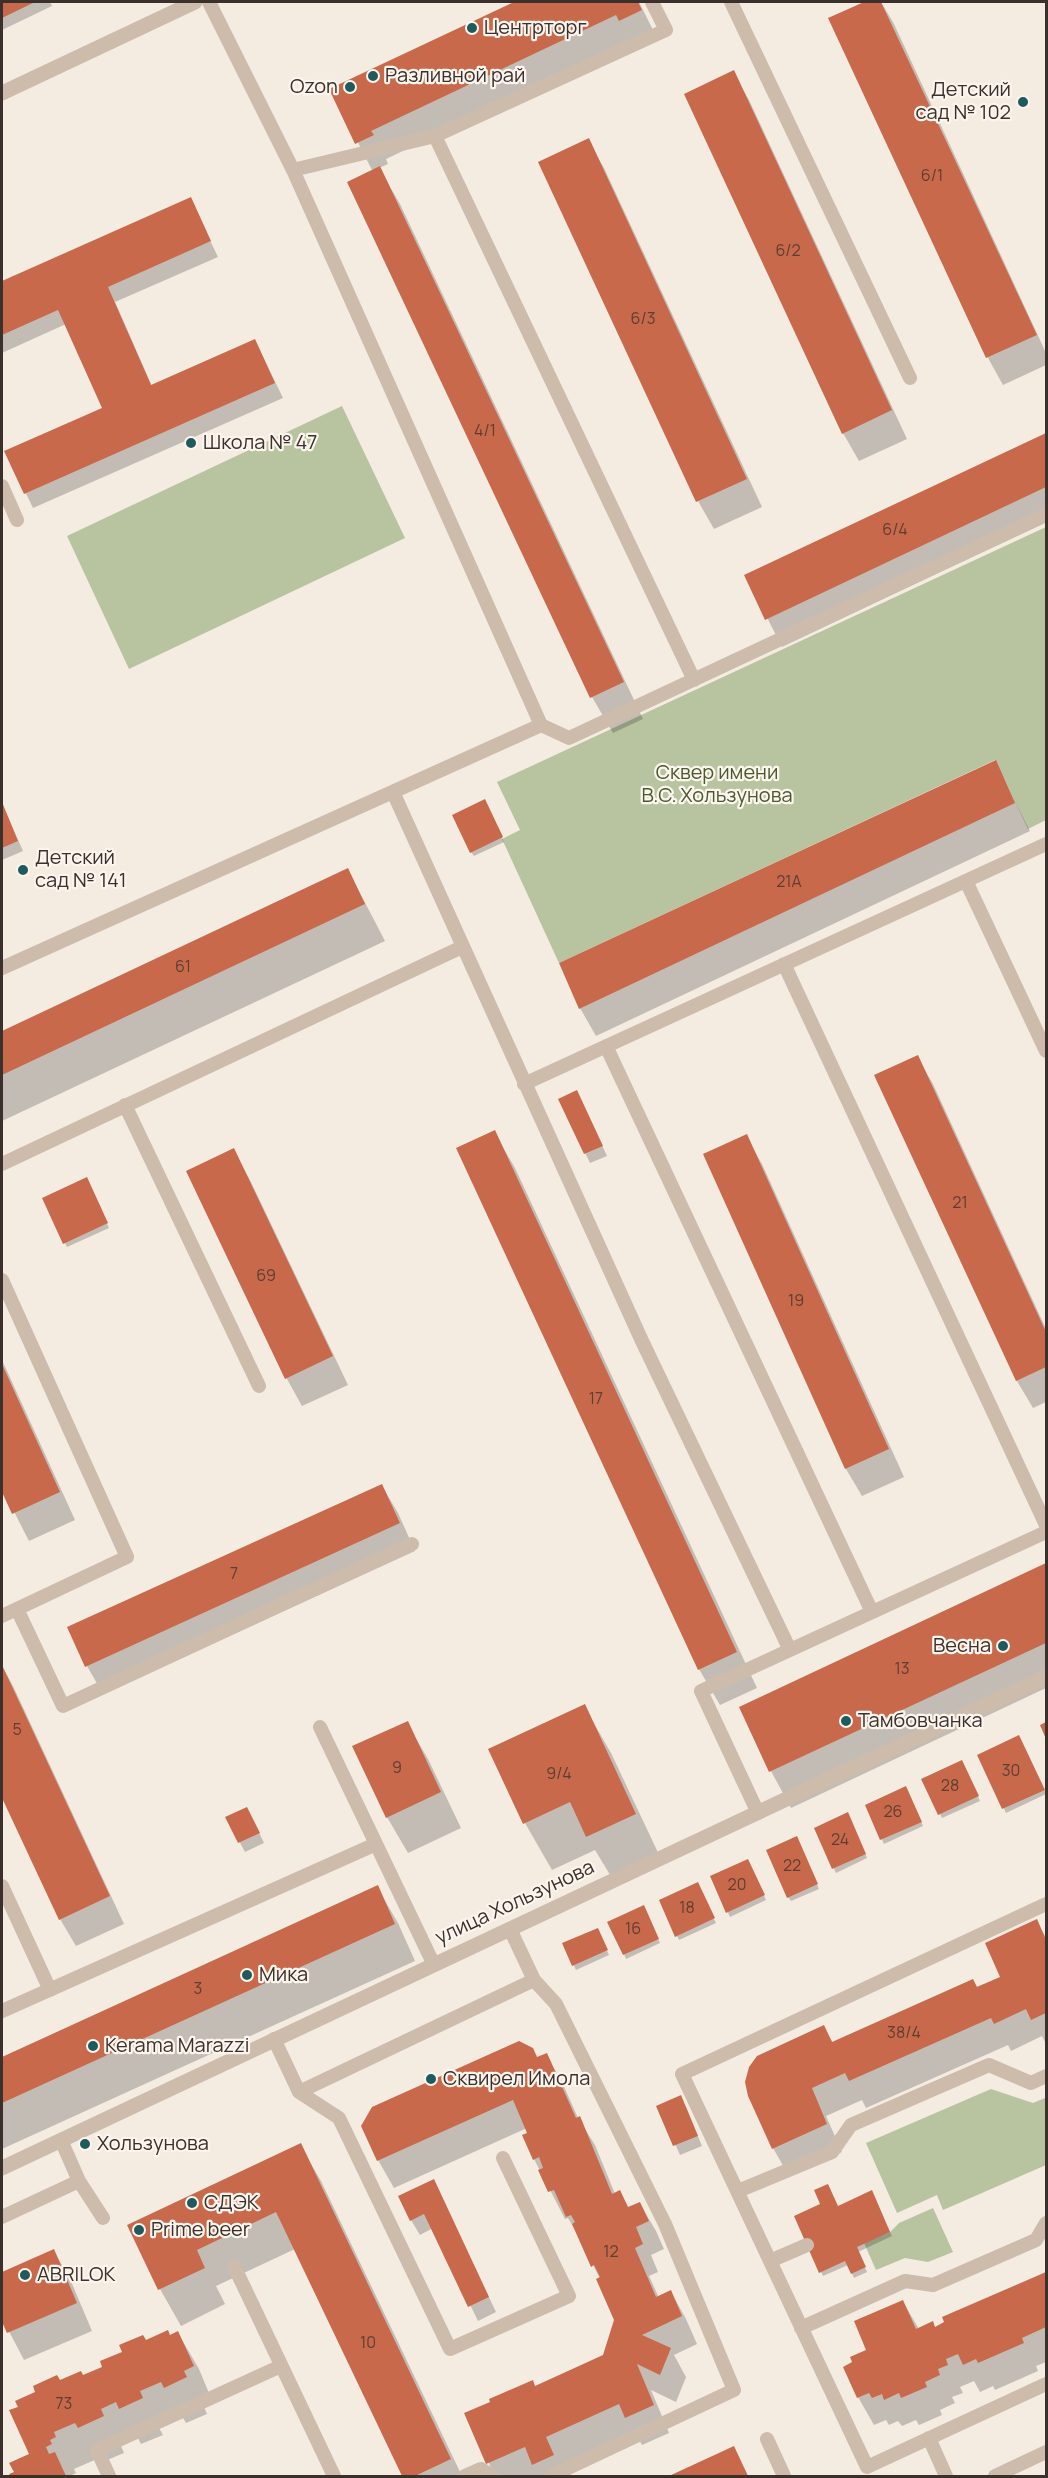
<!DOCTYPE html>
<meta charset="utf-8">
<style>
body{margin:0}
#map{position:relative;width:1048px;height:2478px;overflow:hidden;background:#f4ebe1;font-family:Manrope,sans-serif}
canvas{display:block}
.frame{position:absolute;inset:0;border:3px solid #3b302b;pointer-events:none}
</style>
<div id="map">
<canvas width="1048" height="2478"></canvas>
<div class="frame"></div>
</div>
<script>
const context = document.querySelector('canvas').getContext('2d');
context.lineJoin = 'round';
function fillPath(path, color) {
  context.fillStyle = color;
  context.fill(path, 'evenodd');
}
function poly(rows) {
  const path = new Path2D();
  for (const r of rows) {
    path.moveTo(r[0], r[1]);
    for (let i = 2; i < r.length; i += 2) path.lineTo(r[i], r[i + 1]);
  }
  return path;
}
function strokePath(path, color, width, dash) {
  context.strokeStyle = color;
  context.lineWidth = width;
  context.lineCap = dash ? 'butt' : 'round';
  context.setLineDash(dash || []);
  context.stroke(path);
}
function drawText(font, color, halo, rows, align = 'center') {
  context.font = font + ' Manrope,sans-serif';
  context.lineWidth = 4.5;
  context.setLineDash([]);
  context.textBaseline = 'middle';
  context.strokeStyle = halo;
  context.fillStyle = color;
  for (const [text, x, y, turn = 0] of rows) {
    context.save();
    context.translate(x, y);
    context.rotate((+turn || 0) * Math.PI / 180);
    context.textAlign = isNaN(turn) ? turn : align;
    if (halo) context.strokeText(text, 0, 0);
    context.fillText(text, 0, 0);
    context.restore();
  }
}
const green = poly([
 [342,406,405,538,129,669,67,536],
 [1046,527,1046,820,1028,829,995,760,559,963,502,839,520,830,497,782],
 [991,2089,1033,2103,1045,2098,1046,2102,1046,2165,943,2210,937,2195,897,2213,866,2143],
 [933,2208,953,2252,928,2262,905,2258,876,2270,864,2243,890,2232,899,2223]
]);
const shadow = poly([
 [2,2,50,2,52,6,2,30],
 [517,2,639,2,657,38,633,42,386,159,388,164,379,168,400,204,643,719,613,733,592,697,372,170,331,90],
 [868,2,881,2,894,24,1046,353,1046,365,1003,385,988,358,830,19],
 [733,72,749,100,907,439,859,461,843,433],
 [588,140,604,168,762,507,714,529,698,501,540,162],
 [190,199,218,257,115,302,152,386,255,340,283,398,33,508,6,452,104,408,66,324,2,353,2,282],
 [1046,434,1046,522,782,647,746,576],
 [995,762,1030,831,596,1036,580,1008,561,964],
 [2,804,23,851,2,860],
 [487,806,504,842,474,856,471,852],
 [348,870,385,941,2,1121,2,1033],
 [917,1057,933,1084,1046,1329,1046,1402,1033,1408,1017,1381,876,1076],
 [560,1100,582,1102,607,1156,590,1163],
 [494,1132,515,1168,757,1688,720,1705,699,1669],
 [746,1136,762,1164,904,1477,862,1496,846,1469,705,1155],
 [233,1150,249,1178,348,1385,302,1406,287,1379,188,1172],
 [88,1184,109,1228,67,1247,65,1243],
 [2,1360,75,1520,29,1541,2,1488],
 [382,1486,398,1513,415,1551,103,1694,87,1666,69,1628],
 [1046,1565,1046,1688,791,1808,771,1771,741,1708],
 [2,1666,13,1686,124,1924,76,1946,60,1919,2,1794],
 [584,1706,611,1753,662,1861,615,1883,595,1850,552,1870,525,1823],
 [407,1723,428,1759,461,1828,408,1853,387,1817],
 [1021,1741,1046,1794,1006,1813,979,1755],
 [964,1766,980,1801,942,1818,940,1814],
 [908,1793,923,1826,884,1844,867,1806],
 [227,1818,252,1818,264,1843,245,1852],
 [850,1819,867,1858,836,1873,816,1829],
 [799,1842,819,1889,791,1901,788,1897],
 [750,1865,766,1900,730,1917,712,1877],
 [377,1887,398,1923,415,1961,2,2149,2,2058],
 [699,1888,716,1923,679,1940,677,1936],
 [645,1912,660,1943,626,1959,624,1954],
 [1037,1921,1046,1938,1046,2044,1042,2036,1011,2051,1008,2045,866,2108,862,2100,826,2116,842,2152,789,2176,773,2148,823,2027,833,2043,1002,1977],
 [599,1934,609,1955,576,1970,564,1944],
 [546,2055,562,2082,578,2118,595,2145,615,2194,629,2209,640,2204,656,2231,664,2249,651,2255,658,2272,649,2276,659,2298,671,2292,686,2319,697,2344,674,2355,686,2377,676,2402,651,2390,669,2433,642,2445,635,2432,561,2465,566,2476,495,2476,466,2414,535,2388,604,2356,616,2320,600,2279,580,2238,568,2218,565,2219,534,2159,527,2128,394,2188,378,2160],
 [658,2106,686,2107,702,2146,680,2155],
 [300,2145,321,2181,462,2476,403,2476,295,2249,216,2286,225,2304,181,2326,160,2289,129,2226],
 [441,2196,496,2312,478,2321,433,2228,420,2235,411,2220],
 [873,2196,892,2236,858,2252,867,2272,854,2278,848,2265,823,2276,821,2272,837,2207],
 [54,2251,70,2279,92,2331,24,2360,2,2318,2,2274],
 [1046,2273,1046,2362,1036,2366,1038,2371,995,2390,993,2386,980,2392,974,2381,960,2387,963,2393,952,2397,955,2403,940,2410,942,2415,919,2425,916,2420,902,2426,898,2421,889,2425,886,2420,874,2425,858,2397,868,2351,903,2302,919,2329,935,2328,946,2323,944,2318],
 [178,2333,199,2369,213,2403,204,2407,207,2414,186,2423,183,2418,159,2428,163,2435,141,2444,138,2438,121,2446,124,2453,100,2463,97,2459,74,2469,76,2473,70,2476,12,2476,31,2455,59,2382,83,2377,104,2367,145,2342],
 [733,2448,748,2476,673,2476]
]);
const building = poly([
 [2,2,35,2,2,18],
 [514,2,638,2,642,10,619,21,616,15,371,131,374,135,355,144,329,89],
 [864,2,881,2,1037,335,986,358,828,18],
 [734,70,892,410,842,434,684,94],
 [589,138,747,479,696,502,538,162],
 [380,166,624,682,590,698,347,182],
 [191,197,211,241,108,287,151,385,255,339,275,383,24,494,4,451,102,408,58,310,2,335,2,281],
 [1046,433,1046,487,765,620,744,575],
 [996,760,1015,803,579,1009,559,963],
 [485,799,503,837,470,853,452,815],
 [2,802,18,841,2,848],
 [348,868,365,904,2,1075,2,1031],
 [918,1055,1046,1332,1046,1367,1016,1381,874,1075],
 [577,1090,603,1146,584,1154,558,1099],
 [495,1130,737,1652,698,1670,456,1148],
 [747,1134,889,1449,845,1469,703,1154],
 [234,1148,333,1356,285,1379,186,1171],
 [87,1177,108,1223,63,1244,42,1198],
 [2,1364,60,1492,12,1514,2,1492],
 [382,1484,400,1523,85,1667,67,1627],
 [1046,1563,1046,1643,769,1772,739,1707],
 [2,1665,110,1896,59,1920,2,1798],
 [585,1704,636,1814,586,1837,570,1802,523,1824,488,1749],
 [408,1721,441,1792,386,1818,352,1746],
 [1046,1722,1046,1739,1040,1725],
 [1019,1735,1045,1790,1002,1809,977,1755],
 [962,1760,979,1796,938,1815,921,1779],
 [906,1786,922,1822,880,1840,865,1805],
 [247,1807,260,1833,238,1843,225,1817],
 [848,1812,866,1854,832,1869,814,1828],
 [797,1836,818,1884,787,1898,766,1850],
 [748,1859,765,1895,726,1913,710,1876],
 [698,1882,715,1918,675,1937,659,1900],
 [378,1885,395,1924,2,2103,2,2057],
 [644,1905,659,1939,623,1955,607,1922],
 [1037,1919,1046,1940,1046,2013,1031,2020,1026,2009,994,2024,991,2018,849,2081,845,2073,812,2088,827,2124,772,2149,748,2096,745,2082,749,2067,757,2056,824,2025,832,2042,973,1979,977,1987,1000,1977,985,1943],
 [598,1928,608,1950,572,1966,562,1943],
 [519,2041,533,2048,537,2057,547,2053,576,2118,580,2116,612,2194,620,2190,628,2207,640,2202,649,2221,636,2227,643,2244,635,2248,656,2297,671,2290,682,2316,642,2335,671,2348,660,2375,637,2364,654,2405,625,2418,619,2404,546,2437,554,2455,532,2465,525,2447,486,2464,464,2413,490,2402,489,2399,533,2380,535,2386,603,2355,614,2320,596,2279,600,2277,594,2265,591,2267,580,2242,572,2224,575,2222,571,2215,566,2217,554,2190,548,2192,538,2170,543,2168,539,2157,533,2160,522,2135,527,2133,513,2100,377,2161,361,2126,372,2107],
 [681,2095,698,2136,673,2146,656,2106],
 [301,2143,451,2459,415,2476,402,2476,276,2212,197,2250,205,2268,158,2290,127,2225],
 [434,2179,489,2297,468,2307,424,2214,410,2221,398,2196],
 [828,2184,838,2206,872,2190,890,2232,857,2247,866,2267,851,2274,845,2261,819,2273,794,2216,820,2204,814,2190],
 [54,2249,77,2303,7,2333,2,2322,2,2272],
 [1046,2272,1046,2327,1022,2338,1024,2343,978,2363,976,2359,963,2365,958,2354,946,2359,948,2365,938,2369,940,2375,925,2382,927,2387,901,2398,899,2393,884,2400,882,2394,872,2398,869,2393,857,2398,843,2367,852,2362,850,2357,866,2350,854,2321,903,2300,916,2329,933,2321,935,2327,944,2322,942,2317],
 [168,2330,170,2335,178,2331,194,2366,184,2371,187,2377,164,2388,161,2382,140,2391,143,2398,119,2409,116,2402,101,2409,104,2416,78,2428,75,2423,54,2432,56,2437,50,2440,52,2444,46,2447,49,2454,55,2452,66,2476,10,2476,9,2474,14,2472,9,2463,29,2454,9,2410,18,2407,15,2401,35,2392,33,2386,57,2375,60,2380,81,2371,83,2375,102,2367,100,2361,122,2352,119,2345,143,2335,146,2340],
 [734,2446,748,2476,669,2476]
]);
const service = poly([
 [731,2,910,378],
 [435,136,666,30,652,2],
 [293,170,435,136,694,680],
 [2,486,17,520],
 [541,725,569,738,1046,515],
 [393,792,642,1341,790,1650],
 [966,881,1046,1051],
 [784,964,1046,1525],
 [2,968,541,725,293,170,209,2],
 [606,1046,872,1612],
 [524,1084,1046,844],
 [125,1105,259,1386],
 [2,1164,462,947],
 [2,1280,127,1557,2,1616],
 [17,1609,63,1706,412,1544],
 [320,1727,434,1965],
 [758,1813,701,1691,1046,1532],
 [2,1886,50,1990],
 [1046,1904,682,2074,867,2467,1046,2384],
 [534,1980,556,2004,665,2224,734,2390,551,2476],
 [2,2011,376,1844],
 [274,2039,299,2092,534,1980,510,1929],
 [299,2092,339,2118,450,2349,569,2296,503,2158],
 [61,2140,79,2181,103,2218],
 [738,2191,832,2152,851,2125,989,2065,1031,2083,1046,2076],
 [2,2217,79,2181],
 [770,2261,807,2245],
 [234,2266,334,2476],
 [801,2328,905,2281,933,2285,1036,2240,1046,2223],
 [929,2438,946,2476],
 [767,2439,784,2476],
 [109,2476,97,2450,281,2366],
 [465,2476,481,2469,492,2476],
 [995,2476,1046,2452]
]);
const tertiary = poly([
 [2,93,195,2],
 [2,2168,1046,1677]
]);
const markers = [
 [472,28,6,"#1f5a5e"],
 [373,76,6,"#1f5a5e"],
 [350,87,6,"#1f5a5e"],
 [1023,102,6,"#1f5a5e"],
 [191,443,6,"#1f5a5e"],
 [23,870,6,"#1f5a5e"],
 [1003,1646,6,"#1f5a5e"],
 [846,1721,6,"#1f5a5e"],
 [247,1975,6,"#1f5a5e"],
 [93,2046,6,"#1f5a5e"],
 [431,2079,6,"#1f5a5e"],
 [85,2144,6,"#1f5a5e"],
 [192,2203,6,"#1f5a5e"],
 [139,2230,6,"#1f5a5e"],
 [25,2275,6,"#1f5a5e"]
];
const numberNames = [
 ["6/1",932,177],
 ["6/2",788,252],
 ["6/3",643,320],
 ["4/1",485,432],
 ["6/4",895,531],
 ["21А",789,883],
 ["61",183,968],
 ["21",960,1204],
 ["69",266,1277],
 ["19",796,1302],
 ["17",596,1400],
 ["7",234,1575],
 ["13",902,1670],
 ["5",17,1731],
 ["9",397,1769],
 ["30",1011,1772],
 ["9/4",559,1775],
 ["28",950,1787],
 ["26",893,1813],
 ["24",840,1841],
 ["22",792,1867],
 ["20",737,1886],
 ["18",687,1909],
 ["16",633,1930],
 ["3",198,1990],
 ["38/4",904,2034],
 ["12",611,2253],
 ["10",368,2344],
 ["73",64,2405]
];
const poiNames = [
 ["Центрторг",484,28],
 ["Разливной рай",385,76],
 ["Ozon",338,87,"right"],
 ["Детский",1011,90,"right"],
 ["сад № 102",1011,113,"right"],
 ["Школа № 47",203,443],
 ["Детский",35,858],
 ["сад № 141",35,881],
 ["Весна",991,1646,"right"],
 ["Тамбовчанка",858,1721],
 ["Мика",259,1975],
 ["Kerama Marazzi",105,2046],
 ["Сквирел Имола",443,2079],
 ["Хользунова",97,2144],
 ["СДЭК",204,2203],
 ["Prime beer",151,2230],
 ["ABRILOK",37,2275]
];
const parkNames = [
 ["Сквер имени",717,773],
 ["В.С. Хользунова",717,796]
];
const streetNames = [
 ["улица Хользунова",515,1903,-25]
];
fillPath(green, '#b8c4a0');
fillPath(shadow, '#0003');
fillPath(building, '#c8694b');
strokePath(service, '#cdbbac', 14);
strokePath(tertiary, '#cdbbac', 15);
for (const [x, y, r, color] of markers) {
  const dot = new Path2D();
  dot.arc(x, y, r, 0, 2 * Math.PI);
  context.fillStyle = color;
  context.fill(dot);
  strokePath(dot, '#fbf5ee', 2);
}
drawText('16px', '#5e3e33', null, numberNames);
drawText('20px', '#3b302b', '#fbf5ee', poiNames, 'left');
drawText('20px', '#4a5a2e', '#fbf5ee', parkNames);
drawText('20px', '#3b302b', '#fbf5ee', streetNames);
</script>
